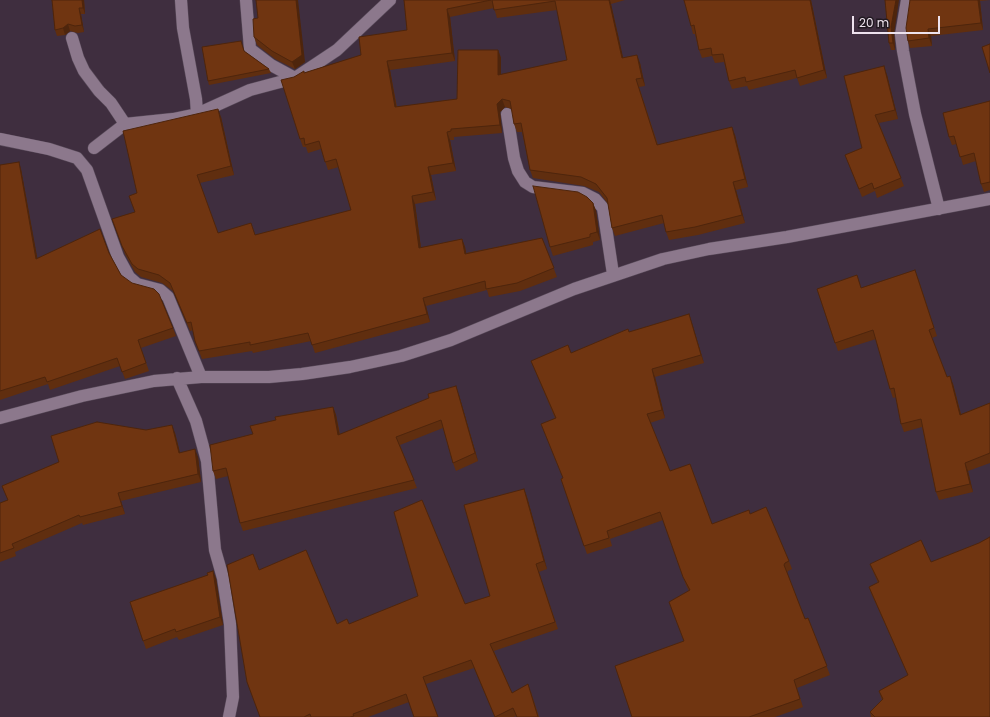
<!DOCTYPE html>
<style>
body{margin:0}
#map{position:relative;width:990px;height:717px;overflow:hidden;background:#3f2e3f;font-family:Poppins,sans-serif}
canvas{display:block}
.scale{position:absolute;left:852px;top:16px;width:88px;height:18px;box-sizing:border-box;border:2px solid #ede2ed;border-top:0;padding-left:5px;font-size:12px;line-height:14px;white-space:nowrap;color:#ede2ed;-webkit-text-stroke:3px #211921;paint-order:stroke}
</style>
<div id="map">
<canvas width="990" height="717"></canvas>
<div class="scale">20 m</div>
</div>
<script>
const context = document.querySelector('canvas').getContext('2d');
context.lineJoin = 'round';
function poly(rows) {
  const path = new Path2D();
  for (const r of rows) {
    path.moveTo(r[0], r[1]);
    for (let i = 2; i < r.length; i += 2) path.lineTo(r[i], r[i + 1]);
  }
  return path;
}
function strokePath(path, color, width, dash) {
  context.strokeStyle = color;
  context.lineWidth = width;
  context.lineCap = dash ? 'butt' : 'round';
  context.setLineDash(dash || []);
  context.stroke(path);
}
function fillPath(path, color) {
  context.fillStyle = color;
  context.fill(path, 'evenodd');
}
const minor = poly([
 [181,0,183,28,196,99,197,114],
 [246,0,250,49,271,65,295,78],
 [907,0,901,35,903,51,915,114,939,209],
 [72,38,78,58,84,71,99,91,111,103,125,124],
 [507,114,514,158,518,171,525,182,533,187,583,193,595,199,603,208,613,274],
 [0,139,49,149,77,158,87,170,118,257,129,277,137,284,160,290,168,297,201,377],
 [94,148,125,124,173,119,197,114,250,90,295,78,337,50,390,0],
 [177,378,196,421,207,461,215,550,223,578,230,624,233,697,229,717],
 [0,418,82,396,154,381,201,377,269,377,302,374,350,367,401,356,451,340,574,289,663,259,709,249,787,237,990,199]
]);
const wall = poly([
 [52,0,84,0,85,14,81,14,84,32,78,33,70,31,65,35,57,36,55,30],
 [404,0,625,0,611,4,623,58,640,63,645,86,639,87,658,145,735,135,748,187,736,190,745,223,698,235,669,240,666,232,664,223,615,236,612,228,608,204,599,192,584,186,533,178,530,170,522,132,517,132,514,124,512,109,505,107,500,112,502,133,454,137,454,140,450,140,456,171,431,175,436,200,415,204,421,248,462,239,465,247,466,253,542,238,557,277,520,291,489,297,487,290,426,306,430,322,315,353,311,341,253,353,252,351,202,359,195,341,193,330,190,331,173,291,162,283,141,277,135,272,125,254,112,219,135,212,137,193,221,117,234,175,200,183,218,233,255,235,351,210,339,167,328,170,321,149,308,153,306,147,303,147,300,139,294,77,304,73,361,55,407,30],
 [494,8,497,18,557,10,567,60,501,75,501,58,498,50,457,99,397,107,390,70,455,61,450,17],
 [811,0,827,78,800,86,797,78,749,90,747,86,732,89,729,81,724,62,715,63,712,56,702,58,699,50,695,34,693,34,691,26],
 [910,0,990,0,980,1,983,30,931,36,932,46,910,48,908,41],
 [258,18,305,62,295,69,275,59,257,45,254,37],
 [894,34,895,50,891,50,889,43],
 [244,51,269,69,271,73,209,85,208,81],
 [887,75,898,119,879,123,904,186,877,198,875,191,862,197,845,155,862,148],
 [990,101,990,190,984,192,981,184,976,161,963,165,957,144,952,145,949,137],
 [0,165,21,169,37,258,109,253,121,275,173,328,176,336,141,348,149,371,125,379,120,366,50,390,48,384,0,400],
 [593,203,596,211,600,240,593,242,593,245,553,256,550,247],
 [918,278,937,336,932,338,947,377,953,384,961,414,990,403,990,463,968,471,973,492,939,500,936,492,922,427,904,432,901,424,896,397,893,398,890,389,876,339,838,351,817,289,862,288],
 [689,314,704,363,655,377,665,418,650,423,670,471,712,524,750,514,789,561,792,569,788,571,787,573,805,619,808,618,830,675,797,688,803,707,775,717,632,717,684,641,689,591,686,585,663,520,610,539,612,546,587,554,561,479,563,478,555,418,531,361,571,353,629,332],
 [459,395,478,461,456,471,453,463,443,428,400,445,417,488,243,531,240,523,228,476,216,479,213,471,253,434,333,407,336,415,340,434],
 [146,430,175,433,180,453,198,457,201,482,121,501,125,514,83,525,82,523,15,552,16,556,0,562,0,503,8,500,2,486,59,462],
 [524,489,527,497,547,569,539,572,558,629,494,651,512,693,531,692,539,717,516,717,516,716,514,717,495,717,474,668,426,684,409,702,368,717,260,717,259,570,337,624,349,624,465,604,490,596],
 [870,564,990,717,871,717,870,712,882,700,879,691,908,675,872,595,869,587,878,583],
 [213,571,216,579,223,625,179,640,177,637,146,649,130,602,208,575]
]);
const shadedWall = poly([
 [82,0,84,0,85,14,83,8],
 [296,0,298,0,305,62,295,69,292,62],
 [609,0,610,0,611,4,625,66,622,58],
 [810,0,811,0,827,78,824,70],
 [896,0,899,0,894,34,895,50,893,43,891,27],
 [978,0,980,0,980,1,983,30,981,23],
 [79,8,81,14,84,32,82,25],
 [447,9,450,17,455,61,452,53],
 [68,24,70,31,65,35,63,28],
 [928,29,931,36,932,46,929,38],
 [498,50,501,58,501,83,498,75],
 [637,55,640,63,645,86,642,78],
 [387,61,390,70,398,116,395,107],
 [884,66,887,75,898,119,895,110],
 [502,99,505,107,500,112,502,133,500,125,497,104],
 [218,109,221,117,234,175,231,166],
 [732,127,735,135,748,187,745,179],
 [447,132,450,140,456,171,453,163],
 [19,162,21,169,39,267,36,259],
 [428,167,431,175,436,200,433,192],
 [733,182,736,190,745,223,742,215],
 [412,196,415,204,422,256,419,248],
 [593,203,596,211,600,240,597,232],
 [462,239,465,247,468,262,465,254],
 [423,298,426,306,430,322,427,314],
 [689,314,692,323,704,363,701,355],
 [652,369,655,377,665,418,662,410],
 [950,376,953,384,963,423,960,415],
 [456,386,459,395,478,461,475,453],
 [333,407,336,415,341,443,338,435],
 [172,425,175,433,182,461,179,453],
 [195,449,198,457,201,482,198,474],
 [965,463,968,471,973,492,970,484],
 [524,489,527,497,547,569,544,561],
 [118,493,121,501,125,514,122,506],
 [213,571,216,579,223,625,220,617]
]);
const building = poly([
 [52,0,82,0,83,8,79,8,82,25,75,26,68,24,63,28,55,30,52,0],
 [256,0,296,0,302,55,292,62,272,51,254,37,253,19,258,18,256,0],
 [404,0,491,0,447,9,452,53,387,61,395,107,457,99,458,50,498,50,498,75,567,60,555,1,494,10,492,0,609,0,622,58,637,55,642,78,636,79,657,145,732,127,745,179,733,182,742,215,695,227,666,232,662,215,612,228,607,198,596,184,581,177,530,170,521,123,514,124,510,101,502,99,497,104,500,125,451,129,451,131,447,132,453,163,428,167,433,192,412,196,419,248,462,239,465,254,542,238,554,268,517,283,486,289,485,281,423,298,427,314,312,345,308,333,250,345,250,342,199,351,195,341,191,322,187,323,170,283,159,275,138,269,132,264,122,246,112,219,135,212,129,196,137,193,123,131,218,109,231,166,197,175,218,233,251,223,255,235,351,210,336,159,325,162,319,141,305,145,304,138,300,139,281,80,294,77,304,71,304,73,361,55,359,37,407,30,404,0],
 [684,0,810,0,824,70,797,78,795,70,746,82,745,77,729,81,723,54,712,55,711,48,699,50,694,25,691,26,684,0],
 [885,0,896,0,891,27,893,43,889,43,885,0],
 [910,0,978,0,981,23,928,29,929,38,908,41,906,28,910,0],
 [241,41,244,51,269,69,208,81,202,47,241,41],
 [990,44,990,73,982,47,990,44],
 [884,66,895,110,875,115,901,178,874,189,872,183,859,189,845,155,862,148,844,76,884,66],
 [990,101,990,182,981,184,974,153,960,157,954,136,949,137,943,113,990,101],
 [19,162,36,259,100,229,109,253,121,275,132,283,154,289,159,294,173,328,138,340,146,363,122,372,117,358,47,382,45,377,0,391,0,165,19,162],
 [533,186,578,192,587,197,593,203,597,232,590,234,590,237,550,247,533,186],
 [915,270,934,328,929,330,947,377,950,376,960,415,990,403,990,453,965,463,970,484,936,492,921,419,901,424,894,388,890,389,873,330,835,343,817,289,857,275,861,288,915,270],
 [689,314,701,355,652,369,662,410,647,414,670,471,690,464,712,524,749,510,750,514,766,507,789,561,785,563,784,565,788,575,805,619,808,618,827,666,794,680,800,699,749,717,632,717,615,666,684,641,669,602,690,590,683,577,660,512,607,531,609,538,584,546,561,479,563,478,541,424,556,418,531,361,568,345,571,353,628,329,629,332,689,314],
 [456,386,475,453,453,463,441,420,396,437,414,480,240,523,226,468,213,471,210,445,253,434,250,426,276,420,275,417,333,407,338,435,429,398,428,394,456,386],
 [97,422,146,430,172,425,179,453,195,449,198,474,118,493,122,506,80,517,79,515,12,544,14,548,0,553,0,503,8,500,2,486,59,462,51,436,97,422],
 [524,489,544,561,536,564,555,622,490,644,512,693,528,684,538,717,517,717,513,708,495,717,471,660,423,677,438,717,414,717,406,694,353,714,354,716,350,717,311,717,310,714,304,717,260,717,247,682,227,565,253,554,259,570,306,550,337,624,347,619,349,624,418,596,394,512,422,500,465,604,490,596,464,505,524,489],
 [990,537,990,717,875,717,870,712,883,699,879,691,908,675,869,587,879,582,870,564,921,540,931,562,979,543,990,537],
 [213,571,220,617,176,632,175,629,143,641,130,602,208,575,207,573,213,571]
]);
strokePath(minor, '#594b5a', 13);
strokePath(minor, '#8c788c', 12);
fillPath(wall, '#602e0f');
fillPath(shadedWall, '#4e250c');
fillPath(building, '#703511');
strokePath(building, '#4e250c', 1);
</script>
